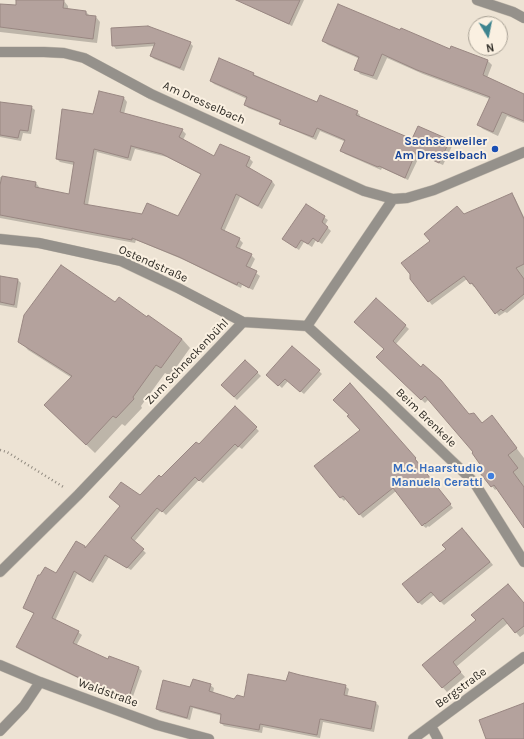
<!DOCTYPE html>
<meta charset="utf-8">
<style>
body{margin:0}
#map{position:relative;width:524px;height:739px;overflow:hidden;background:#ede3d4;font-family:Karla,sans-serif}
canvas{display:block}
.north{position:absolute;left:468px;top:16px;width:40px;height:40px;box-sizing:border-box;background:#faf0e1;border:1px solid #a8a195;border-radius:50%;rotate:170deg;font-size:11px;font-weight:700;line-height:16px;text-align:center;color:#2d2a24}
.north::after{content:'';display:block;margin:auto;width:14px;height:18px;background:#3e848f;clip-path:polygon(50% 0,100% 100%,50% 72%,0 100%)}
</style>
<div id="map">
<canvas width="524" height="739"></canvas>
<div class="north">N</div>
</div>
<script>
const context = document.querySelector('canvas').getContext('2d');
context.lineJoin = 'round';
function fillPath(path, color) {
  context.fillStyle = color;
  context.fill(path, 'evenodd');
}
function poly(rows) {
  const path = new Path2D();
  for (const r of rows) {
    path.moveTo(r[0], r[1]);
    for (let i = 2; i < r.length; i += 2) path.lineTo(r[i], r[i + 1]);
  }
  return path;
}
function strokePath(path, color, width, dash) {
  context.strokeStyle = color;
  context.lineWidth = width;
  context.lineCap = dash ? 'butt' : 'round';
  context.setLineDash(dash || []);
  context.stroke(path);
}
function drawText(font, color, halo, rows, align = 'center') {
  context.font = font + ' Karla,sans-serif';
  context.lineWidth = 4;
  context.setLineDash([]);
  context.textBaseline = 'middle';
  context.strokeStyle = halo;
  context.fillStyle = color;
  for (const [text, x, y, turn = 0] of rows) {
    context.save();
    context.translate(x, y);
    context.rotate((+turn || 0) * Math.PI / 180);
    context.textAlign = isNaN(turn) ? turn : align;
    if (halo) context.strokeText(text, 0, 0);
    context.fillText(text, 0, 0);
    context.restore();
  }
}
const shadow = poly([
 [17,0,64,1,68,6,68,10,86,12,90,16,96,17,100,22,97,43,0,32,0,5,17,5],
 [244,0,304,0,292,26,253,8],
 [112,29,190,43,193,46,184,71,154,59,151,56,155,46,116,49,113,45],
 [400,31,451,50,452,47,488,61,492,65,487,78,524,95,524,123,507,116,498,136,483,129,478,125,490,99,423,74,387,58,377,80,360,74,356,69,360,59,328,45,323,41],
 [220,59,317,103,357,112,360,115,359,117,413,140,449,141,453,144,443,165,420,155,408,180,382,168,381,170,345,154,341,151,346,142,320,131,316,140,284,126,281,123,281,121,248,108,245,104,247,99,214,84,211,81],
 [100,92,124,98,127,102,124,114,182,130,186,134,183,140,214,158,249,158,253,162,249,169,272,181,275,185,262,209,240,197,224,232,239,239,243,243,239,250,251,255,255,259,250,269,260,276,253,290,242,285,241,288,184,260,136,240,135,243,0,218,0,177,36,183,39,187,39,189,69,195,74,165,60,162,57,159,94,115],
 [135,149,167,157,202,175,178,217,143,215,88,205,97,152,131,161],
 [31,107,35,110,31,134,23,133,21,141,0,137,0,115],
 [512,194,515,198,524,217,524,299,507,313,505,312,499,316,475,286,474,287,467,279,432,305,411,279,465,215],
 [306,205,328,220,325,225,331,231,322,244,316,240,312,247,304,242,299,250,287,242],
 [0,277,18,280,21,283,17,308,0,305],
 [376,299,409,329,395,345,469,415,482,424,495,420,524,458,524,526,498,488,495,490,482,473,486,470,475,452,429,399,425,403,377,357,385,349],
 [115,304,147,318,182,339,190,348,170,376,165,373,141,406,142,408,125,426,122,424,95,453,54,414,72,378,28,350,20,341],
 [245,361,261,376,237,400,222,385],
 [319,371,322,374,304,394,288,381,282,388,271,378],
 [353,388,418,462,417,462,453,508,429,527,428,526,426,528,422,525,396,491,363,518,346,499,344,501,341,498,315,466,362,431,350,415],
 [235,408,259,431,242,449,239,447,203,483,199,480,166,515,161,510,134,542,146,553,131,570,109,557,93,583,77,574,55,621,78,632,82,635,76,646,108,660,109,658,139,668,142,671,131,702,101,692,98,688,20,650,17,647,34,614,24,608,85,547,86,549,140,497,199,446],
 [466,532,493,565,444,605,434,595,422,605,418,602,447,549],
 [524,604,524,634,520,637,508,623,456,667,465,677,447,692,423,666],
 [287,683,345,686,349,689,347,697,375,702,379,706,374,732,323,722,320,738,263,727,262,733,224,726,221,723,222,716,193,708,190,720,160,712,157,709,191,688,210,685,214,688,213,693,235,700,245,698]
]);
const building = poly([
 [16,0,64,0,63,8,86,11,86,15,96,16,93,39,0,27,0,4,16,5,16,0],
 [236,0,300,0,289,24,236,0],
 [338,4,400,30,401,28,450,49,451,46,488,60,483,75,524,94,524,121,502,112,493,132,477,125,490,97,417,70,382,54,373,76,354,70,359,57,322,41,338,4],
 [148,26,191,42,180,68,150,56,155,43,112,46,111,28,148,26],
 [219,58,254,73,253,75,317,102,320,95,358,111,356,115,412,139,418,126,450,140,439,163,416,152,405,178,379,166,378,167,340,151,345,140,317,128,313,137,279,124,281,120,244,105,247,97,210,81,219,58],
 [99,91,124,97,120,112,183,129,179,137,214,156,220,144,250,157,246,166,272,181,258,206,236,194,221,229,240,238,236,247,252,254,246,266,257,271,249,288,238,282,237,285,179,257,132,238,132,240,0,215,0,185,2,176,36,182,35,187,69,194,74,162,56,159,62,109,93,114,99,91],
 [131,146,162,154,201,174,178,216,147,203,142,214,84,204,94,149,128,158,131,146],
 [0,102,32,106,28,131,20,130,18,138,0,135,0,102],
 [512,193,524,219,524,264,516,268,524,279,524,294,503,311,501,309,495,314,472,283,470,284,464,276,428,302,410,279,410,274,401,263,430,241,424,234,457,206,464,214,512,193],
 [306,204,325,216,322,222,328,227,318,242,313,238,308,244,301,240,296,248,282,239,306,204],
 [61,265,115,302,119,297,147,317,148,315,182,339,161,368,156,365,133,397,134,399,116,418,113,416,86,445,44,405,72,376,18,342,24,315,61,265],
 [0,276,18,279,14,305,0,302,0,276],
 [376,298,406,325,393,341,421,367,423,364,441,380,469,414,474,413,482,423,492,415,517,448,508,455,518,468,513,472,524,487,524,528,494,485,491,487,480,473,484,470,472,453,473,452,425,396,421,400,376,357,384,349,354,322,376,298],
 [292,346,320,370,300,392,285,379,278,386,266,375,292,346],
 [245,360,258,372,234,397,221,385,245,360],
 [350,383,416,458,415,459,451,504,425,524,425,523,422,526,393,488,359,515,343,496,340,498,314,466,360,430,347,416,349,415,333,400,350,383],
 [235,406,257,427,238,447,235,444,199,481,195,477,162,512,157,508,131,538,144,549,127,568,105,555,90,581,74,571,52,618,79,631,73,643,108,659,109,656,139,667,128,700,97,689,98,687,16,647,34,613,23,608,38,575,40,575,45,567,56,573,76,541,85,546,85,548,120,506,109,497,121,482,140,495,159,475,161,477,196,442,199,444,235,406],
 [462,528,490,562,440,602,431,592,418,603,402,584,446,549,442,545,462,528],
 [508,584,524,603,524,626,515,633,503,618,453,662,461,672,442,688,422,665,476,620,471,615,508,584],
 [289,672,300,675,346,685,344,695,376,702,371,729,320,719,317,735,260,724,259,730,220,723,221,714,190,706,187,718,156,709,163,680,190,687,193,679,211,684,209,691,234,699,237,695,244,697,248,674,286,681,289,672],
 [524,703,524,739,486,739,479,720,524,703]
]);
const path = poly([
 [0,450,7,452,65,488]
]);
const minor = poly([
 [477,0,513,12,524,18],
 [0,52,44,52,64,53,84,58,151,94,364,191,393,199,407,198,434,190,524,152],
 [0,239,39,243,121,261,178,288,243,322],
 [307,326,384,396,474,482,524,562],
 [0,572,78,495,243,322,307,326,393,199],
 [0,665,40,682,157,725,209,739],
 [431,726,438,739],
 [0,731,24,706,40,682],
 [413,739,524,657]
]);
const markers = [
 [495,149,4,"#1a4fb4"],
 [491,476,4,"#3f7fe0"]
];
const streetNames = [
 ["Am Dresselbach",204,103,24],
 ["Ostendstraße",153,264,24],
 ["Zum Schneckenbühl",187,362,-46],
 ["Beim Brenkele",426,418,44],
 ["Bergstraße",461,688,-36],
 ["Waldstraße",108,693,20]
];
const transitNames = [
 ["Sachsenweiler",487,142],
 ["Am Dresselbach",487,156]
];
const shopNames = [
 ["M.C. Haarstudio",483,469],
 ["Manuela Ceratti",483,483]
];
fillPath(shadow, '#0003');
fillPath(building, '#b4a29d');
strokePath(building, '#998782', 1);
strokePath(minor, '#c7beb1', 11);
strokePath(path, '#928b80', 2.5, [1, 3]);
strokePath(minor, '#95918b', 10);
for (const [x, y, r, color] of markers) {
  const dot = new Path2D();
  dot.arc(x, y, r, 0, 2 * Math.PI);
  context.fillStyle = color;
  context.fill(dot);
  strokePath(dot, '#faf0e1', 1.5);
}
drawText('12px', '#2d2a24', '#faf0e1', streetNames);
drawText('bold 12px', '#164399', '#faf0e1', transitNames, 'right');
drawText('bold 12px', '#366cbe', '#faf0e1', shopNames, 'right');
</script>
